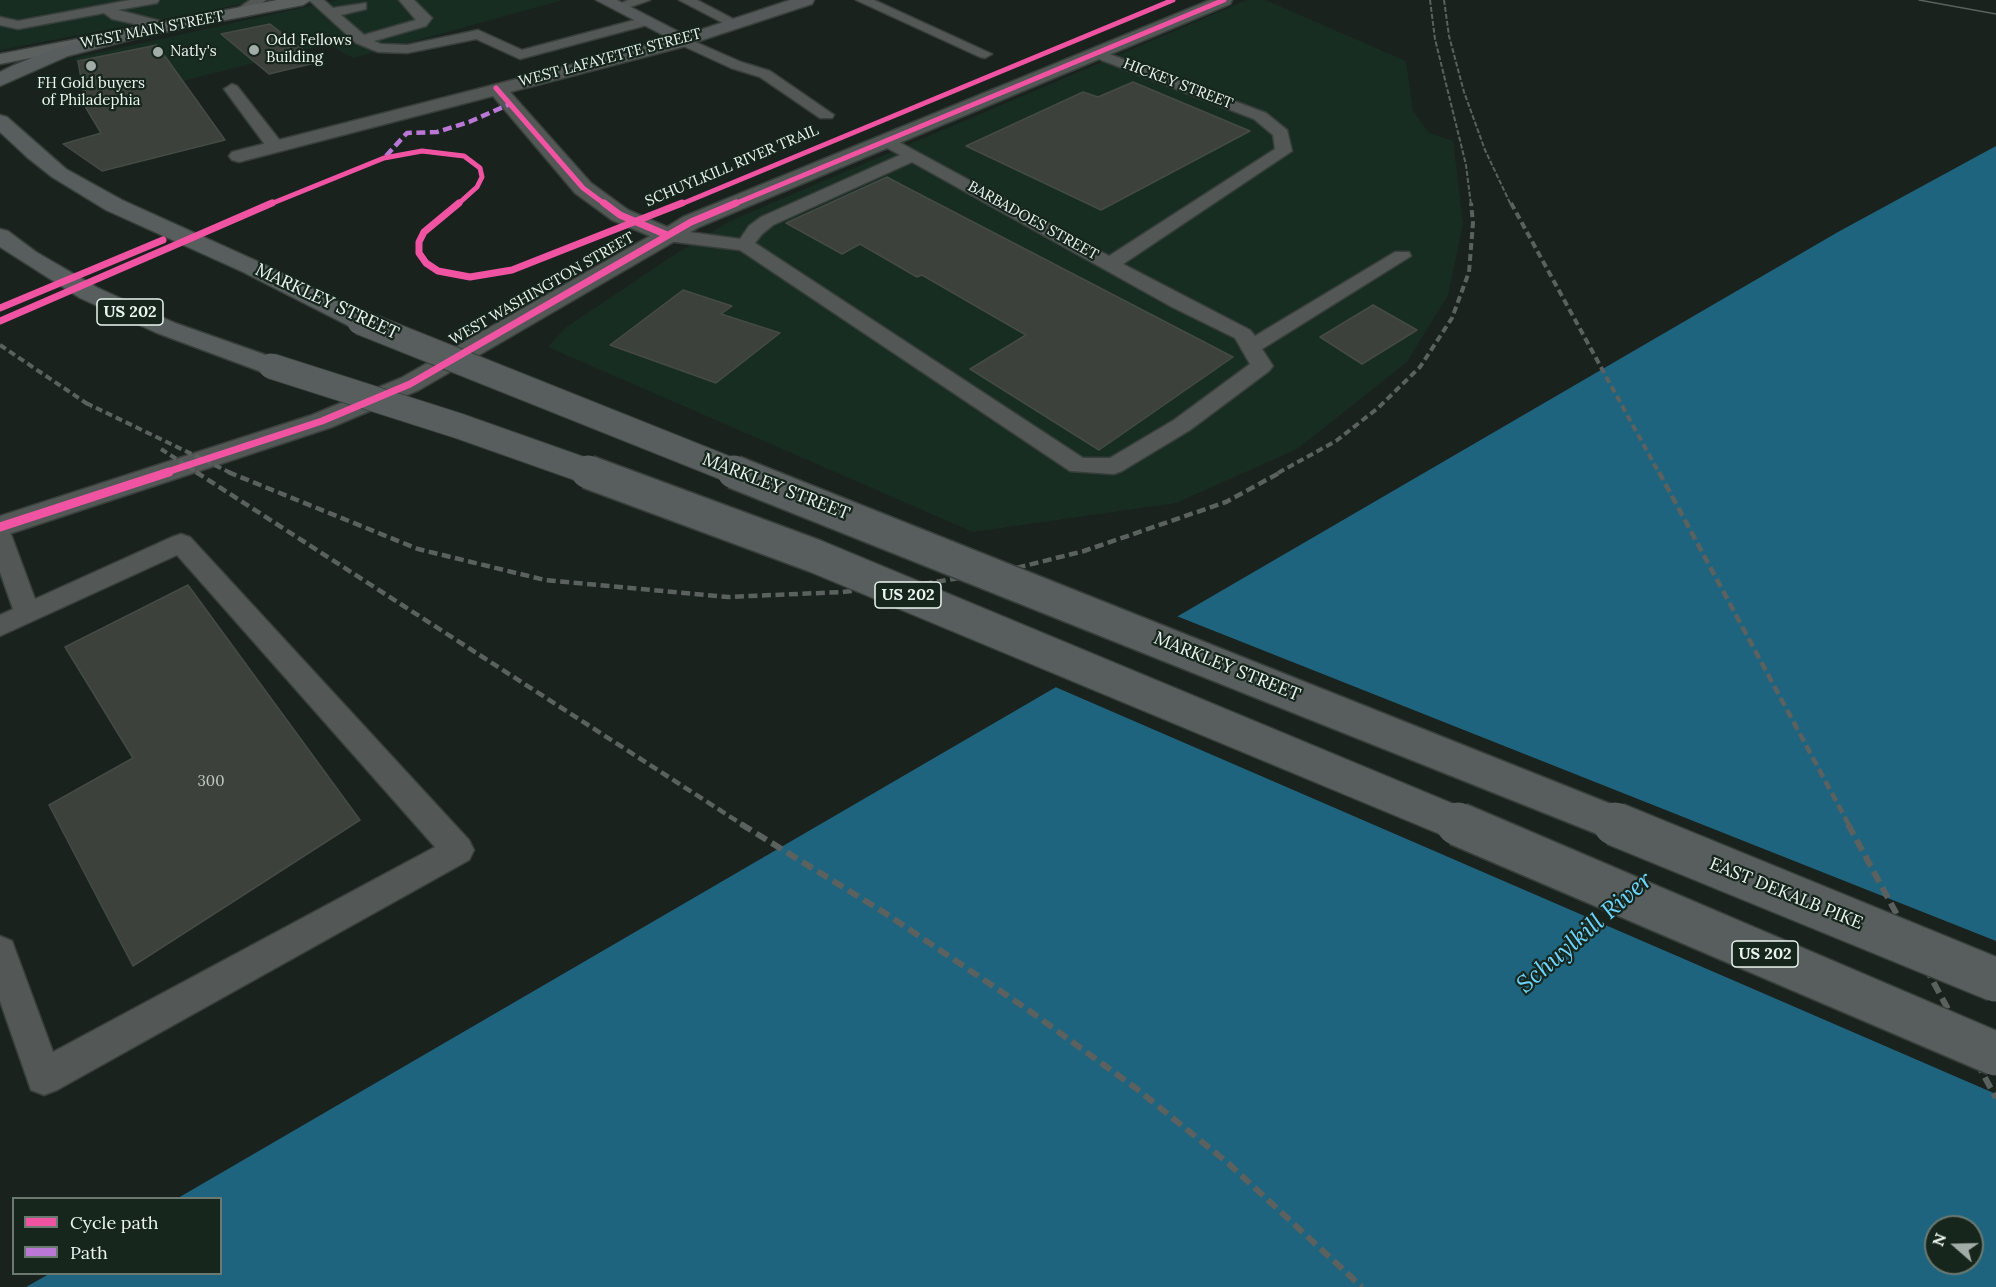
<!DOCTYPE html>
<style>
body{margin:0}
#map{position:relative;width:1996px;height:1287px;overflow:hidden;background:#1a221e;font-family:Lora,serif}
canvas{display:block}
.legend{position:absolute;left:12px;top:1197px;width:210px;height:78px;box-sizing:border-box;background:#16261d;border:2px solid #6b7971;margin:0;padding:8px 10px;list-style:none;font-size:18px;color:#ebf6f0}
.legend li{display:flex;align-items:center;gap:12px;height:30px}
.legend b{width:30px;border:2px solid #6b7971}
.north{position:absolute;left:1924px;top:1215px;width:60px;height:60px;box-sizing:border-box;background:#16261d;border:2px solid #6b7971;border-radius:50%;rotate:290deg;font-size:16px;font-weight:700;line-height:24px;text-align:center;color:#ebf6f0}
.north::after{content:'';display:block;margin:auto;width:21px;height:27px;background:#a2aca6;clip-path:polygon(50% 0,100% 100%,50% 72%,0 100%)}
</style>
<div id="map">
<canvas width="1996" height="1287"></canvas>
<ul class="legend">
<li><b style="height:8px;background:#f153a3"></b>Cycle path</li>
<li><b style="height:8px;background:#ba77d6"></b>Path</li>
</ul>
<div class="north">N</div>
</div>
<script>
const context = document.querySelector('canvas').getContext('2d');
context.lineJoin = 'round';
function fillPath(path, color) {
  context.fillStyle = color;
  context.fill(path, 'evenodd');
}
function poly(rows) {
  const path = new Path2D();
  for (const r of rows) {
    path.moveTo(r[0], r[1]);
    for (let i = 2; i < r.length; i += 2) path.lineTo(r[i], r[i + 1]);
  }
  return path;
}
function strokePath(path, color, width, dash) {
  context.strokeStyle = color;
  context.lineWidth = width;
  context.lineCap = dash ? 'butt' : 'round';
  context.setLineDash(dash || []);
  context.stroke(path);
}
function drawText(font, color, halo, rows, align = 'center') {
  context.font = font + ' Lora,serif';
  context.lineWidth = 4.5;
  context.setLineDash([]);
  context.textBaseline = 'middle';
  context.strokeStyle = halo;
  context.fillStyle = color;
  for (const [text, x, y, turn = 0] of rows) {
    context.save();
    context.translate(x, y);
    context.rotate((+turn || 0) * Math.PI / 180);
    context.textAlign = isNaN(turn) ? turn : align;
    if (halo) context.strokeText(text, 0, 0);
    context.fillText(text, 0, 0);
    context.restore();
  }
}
const built = poly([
 [0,0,263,0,0,50],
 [338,0,563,0,353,58,327,44,304,50,317,61,271,75,254,63,99,102,74,58],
 [1247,0,1265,0,1406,61,1413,111,1429,133,1453,141,1463,224,1448,295,1407,362,1297,449,1176,503,973,532,548,347,565,328,671,257,730,221]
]);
const water = poly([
 [1996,146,1996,1287,26,1287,49,1274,220,1274,220,1198,178,1198,1838,232],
 [1936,1227,1972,1227,1972,1263,1936,1263]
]);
const pier = poly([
 [1174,615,1996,941,1996,1094,1053,686]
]);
const building = poly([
 [270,24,319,62,269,74,221,34,270,24],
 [157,45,225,140,102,171,63,144,101,133,86,108,78,61,157,45],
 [1133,82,1250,131,1101,210,966,146,1083,92,1098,97,1133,82],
 [887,177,900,184,1233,357,1099,450,970,369,1026,335,922,275,917,277,860,244,842,254,786,223,887,177],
 [683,290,732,306,721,314,780,333,716,383,610,345,683,290],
 [1373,305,1417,330,1362,364,1320,337,1373,305],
 [188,585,360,820,133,966,49,805,133,758,65,647,188,585]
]);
const lane = poly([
 [130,0,159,0,157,3,118,10,172,24,174,27,167,31,112,19,104,13,18,29,0,25,0,17,18,21,130,0],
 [250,0,266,0,246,16,236,16,236,10,250,0],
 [309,0,324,0,333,8,366,3,366,9,341,15,364,35,416,20,399,0,414,0,432,18,426,26,374,41,381,44,407,45,478,30,522,50,646,17,653,21,651,24,520,59,476,39,407,53,378,52,356,43,309,0],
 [628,0,650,0,619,11,612,7,628,0],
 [679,0,697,0,741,23,739,26,729,26,679,0],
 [856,0,874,0,992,54,985,58,980,57,856,0],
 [684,37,741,62,770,71,834,115,832,118,820,118,760,77,731,68,679,44,677,41,684,37],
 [1096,49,1266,113,1287,130,1292,151,1123,264,1250,330,1255,336,1395,252,1409,252,1411,256,1262,349,1273,366,1269,371,1190,430,1122,471,1114,474,1070,471,740,250,667,241,658,235,667,229,740,239,749,226,761,217,900,155,880,144,878,140,886,135,1109,256,1275,149,1273,135,1254,119,1091,56,1089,53,1096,49],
 [912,162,1172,307,1235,338,1250,364,1174,420,1110,458,1083,458,755,243,762,234,773,225,912,162],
 [232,84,237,86,281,142,283,146,281,150,269,150,224,89,232,84],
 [0,528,9,531,12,537,35,599,172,537,181,534,190,537,469,840,474,850,469,860,57,1090,44,1095,31,1090,0,1001,0,936,12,941,53,1052,435,847,177,555,0,636,0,615,13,609,0,572,0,528]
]);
const street = poly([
 [1210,0,1232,0,1230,4,699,227,419,390,332,427,0,537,0,516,312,415,401,378,650,236,612,220,575,193,493,96,239,162,232,160,229,156,232,152,684,36,690,37,693,41,690,45,510,92,591,183,628,210,667,227,683,217,1210,0]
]);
const secondary = poly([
 [596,0,617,0,685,35,790,0,814,0,812,4,684,46,596,0]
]);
const primary = poly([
 [277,0,311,0,303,5,0,64,0,54,277,0]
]);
const highway = poly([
 [143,26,149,27,152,31,149,35,68,56,0,86,0,72,12,66,56,48,143,26],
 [0,115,7,117,66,169,122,200,259,262,369,317,372,322,369,327,360,329,351,327,243,272,106,210,52,177,28,158,0,132,0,115],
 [0,229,8,231,36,252,98,288,175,323,280,360,284,366,280,372,271,374,262,372,157,333,80,298,0,247,0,229]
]);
const tram = poly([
 [1919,0,1996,14]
]);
const railFar3 = poly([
 [1430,0,1435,39,1466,165,1471,205],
 [1444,0,1449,36,1464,92,1485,150,1511,205]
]);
const railFar2 = poly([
 [1511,203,1659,473],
 [0,345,92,407],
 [86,403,231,473],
 [161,449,198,473],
 [1278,473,1336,441,1378,408,1420,367,1452,318,1469,272,1473,223,1471,203]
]);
const railFar1 = poly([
 [196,472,743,825],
 [228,472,418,549,545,580,728,597,842,592,929,583,1008,570,1084,551,1226,502,1281,472],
 [1659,472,1849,825]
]);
const rail = poly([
 [741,824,885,913,1027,1009,1137,1089,1228,1163,1362,1287],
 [1848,824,1996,1098]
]);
const highwayBridgeFar2 = poly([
 [360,322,738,473],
 [271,366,459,426,592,473]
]);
const highwayBridgeFar1 = poly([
 [588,472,815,556,1461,825],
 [734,472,1619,825]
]);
const highwayBridge = poly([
 [1458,824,1996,1054],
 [1615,824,1996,980]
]);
const quiet = poly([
 [386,156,407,133,437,132,469,122,510,104]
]);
const cyclewayFar2 = poly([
 [496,88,583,188,606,205],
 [268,205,384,158,422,151,464,156,480,168,482,177,477,187,457,205],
 [679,205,1173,0],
 [732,205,1224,0]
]);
const cyclewayFar1 = poly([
 [459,203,424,232,419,242,419,253,426,263,438,271,470,277,512,270,682,203],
 [604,203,620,215,667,235],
 [0,308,163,240],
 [0,321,272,203],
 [164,473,322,421,410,384,691,222,736,203]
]);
const cycleway = poly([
 [0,527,169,472]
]);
const markers = [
 [254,50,6,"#a2aca6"],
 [158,52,6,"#a2aca6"],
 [91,66,6,"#a2aca6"]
];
const farStreetnames = [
 ["WEST MAIN STREET",152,30,-11],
 ["WEST LAFAYETTE STREET",610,58,-15],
 ["HICKEY STREET",1178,84,21],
 ["SCHUYLKILL RIVER TRAIL",732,166,-23],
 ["BARBADOES STREET",1033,221,29],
 ["WEST WASHINGTON STREET",542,289,-30]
];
const farPoinames = [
 ["Odd Fellows",266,41],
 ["Building",266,58],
 ["Natly's",170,52],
 ["FH Gold buyers",91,84,"center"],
 ["of Philadephia",91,101,"center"]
];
const numberNames = [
 ["300",211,782]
];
const shields = [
 [130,312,66],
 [908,595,66],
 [1765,954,66]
];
const shieldNames = [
 ["US 202",130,312],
 ["US 202",908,595],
 ["US 202",1765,954]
];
const streetNames = [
 ["MARKLEY STREET",327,302,25],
 ["MARKLEY STREET",776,487,21],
 ["MARKLEY STREET",1227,667,22],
 ["EAST DEKALB PIKE",1786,894,22]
];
const nearWaternames = [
 ["Schuylkill River",1585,933,-41]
];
fillPath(built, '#182d22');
fillPath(water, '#1f647e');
fillPath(pier, '#1a221e');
fillPath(building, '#3c413c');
strokePath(building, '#454a45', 1.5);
strokePath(lane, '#383f3b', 3);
strokePath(street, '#383f3b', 3);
strokePath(secondary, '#383f3b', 3);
strokePath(primary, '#383f3b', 3);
strokePath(highway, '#383f3b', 3);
fillPath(lane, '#535756');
fillPath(street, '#535756');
fillPath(secondary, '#555959');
fillPath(primary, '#5c6160');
fillPath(highway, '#585e5d');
strokePath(tram, '#5b615f', 1.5);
strokePath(railFar3, '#5b615f', 2, [5, 2]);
strokePath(railFar2, '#5b615f', 4, [7, 4]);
strokePath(railFar1, '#5b615f', 4.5, [9, 4.5]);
strokePath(rail, '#5b615f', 6, [12, 6]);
strokePath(highwayBridgeFar2, '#383f3b', 27, []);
strokePath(highwayBridgeFar1, '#383f3b', 36, []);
strokePath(highwayBridge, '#383f3b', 46, []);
strokePath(highwayBridgeFar2, '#585e5d', 25);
strokePath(highwayBridgeFar1, '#585e5d', 33);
strokePath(highwayBridge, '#585e5d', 43);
strokePath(quiet, '#ba77d6', 4.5, [9, 4.5]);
strokePath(cyclewayFar2, '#f153a3', 5);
strokePath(cyclewayFar1, '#f153a3', 7);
strokePath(cycleway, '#f153a3', 9);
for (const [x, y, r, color] of markers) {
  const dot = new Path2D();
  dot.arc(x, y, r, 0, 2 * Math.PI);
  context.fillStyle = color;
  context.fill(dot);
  strokePath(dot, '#16261d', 2);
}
drawText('15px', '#ebf6f0', '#16261d', farStreetnames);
drawText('15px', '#ebf6f0', '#16261d', farPoinames, 'left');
drawText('15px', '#bfc9c3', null, numberNames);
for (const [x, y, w] of shields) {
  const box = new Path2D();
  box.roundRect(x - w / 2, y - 13, w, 26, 4.5);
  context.fillStyle = '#16261d';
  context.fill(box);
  strokePath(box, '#ebf6f0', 1.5);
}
drawText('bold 16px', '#ebf6f0', null, shieldNames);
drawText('18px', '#ebf6f0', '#16261d', streetNames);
drawText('italic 24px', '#6cd4fe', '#16261d', nearWaternames);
</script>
